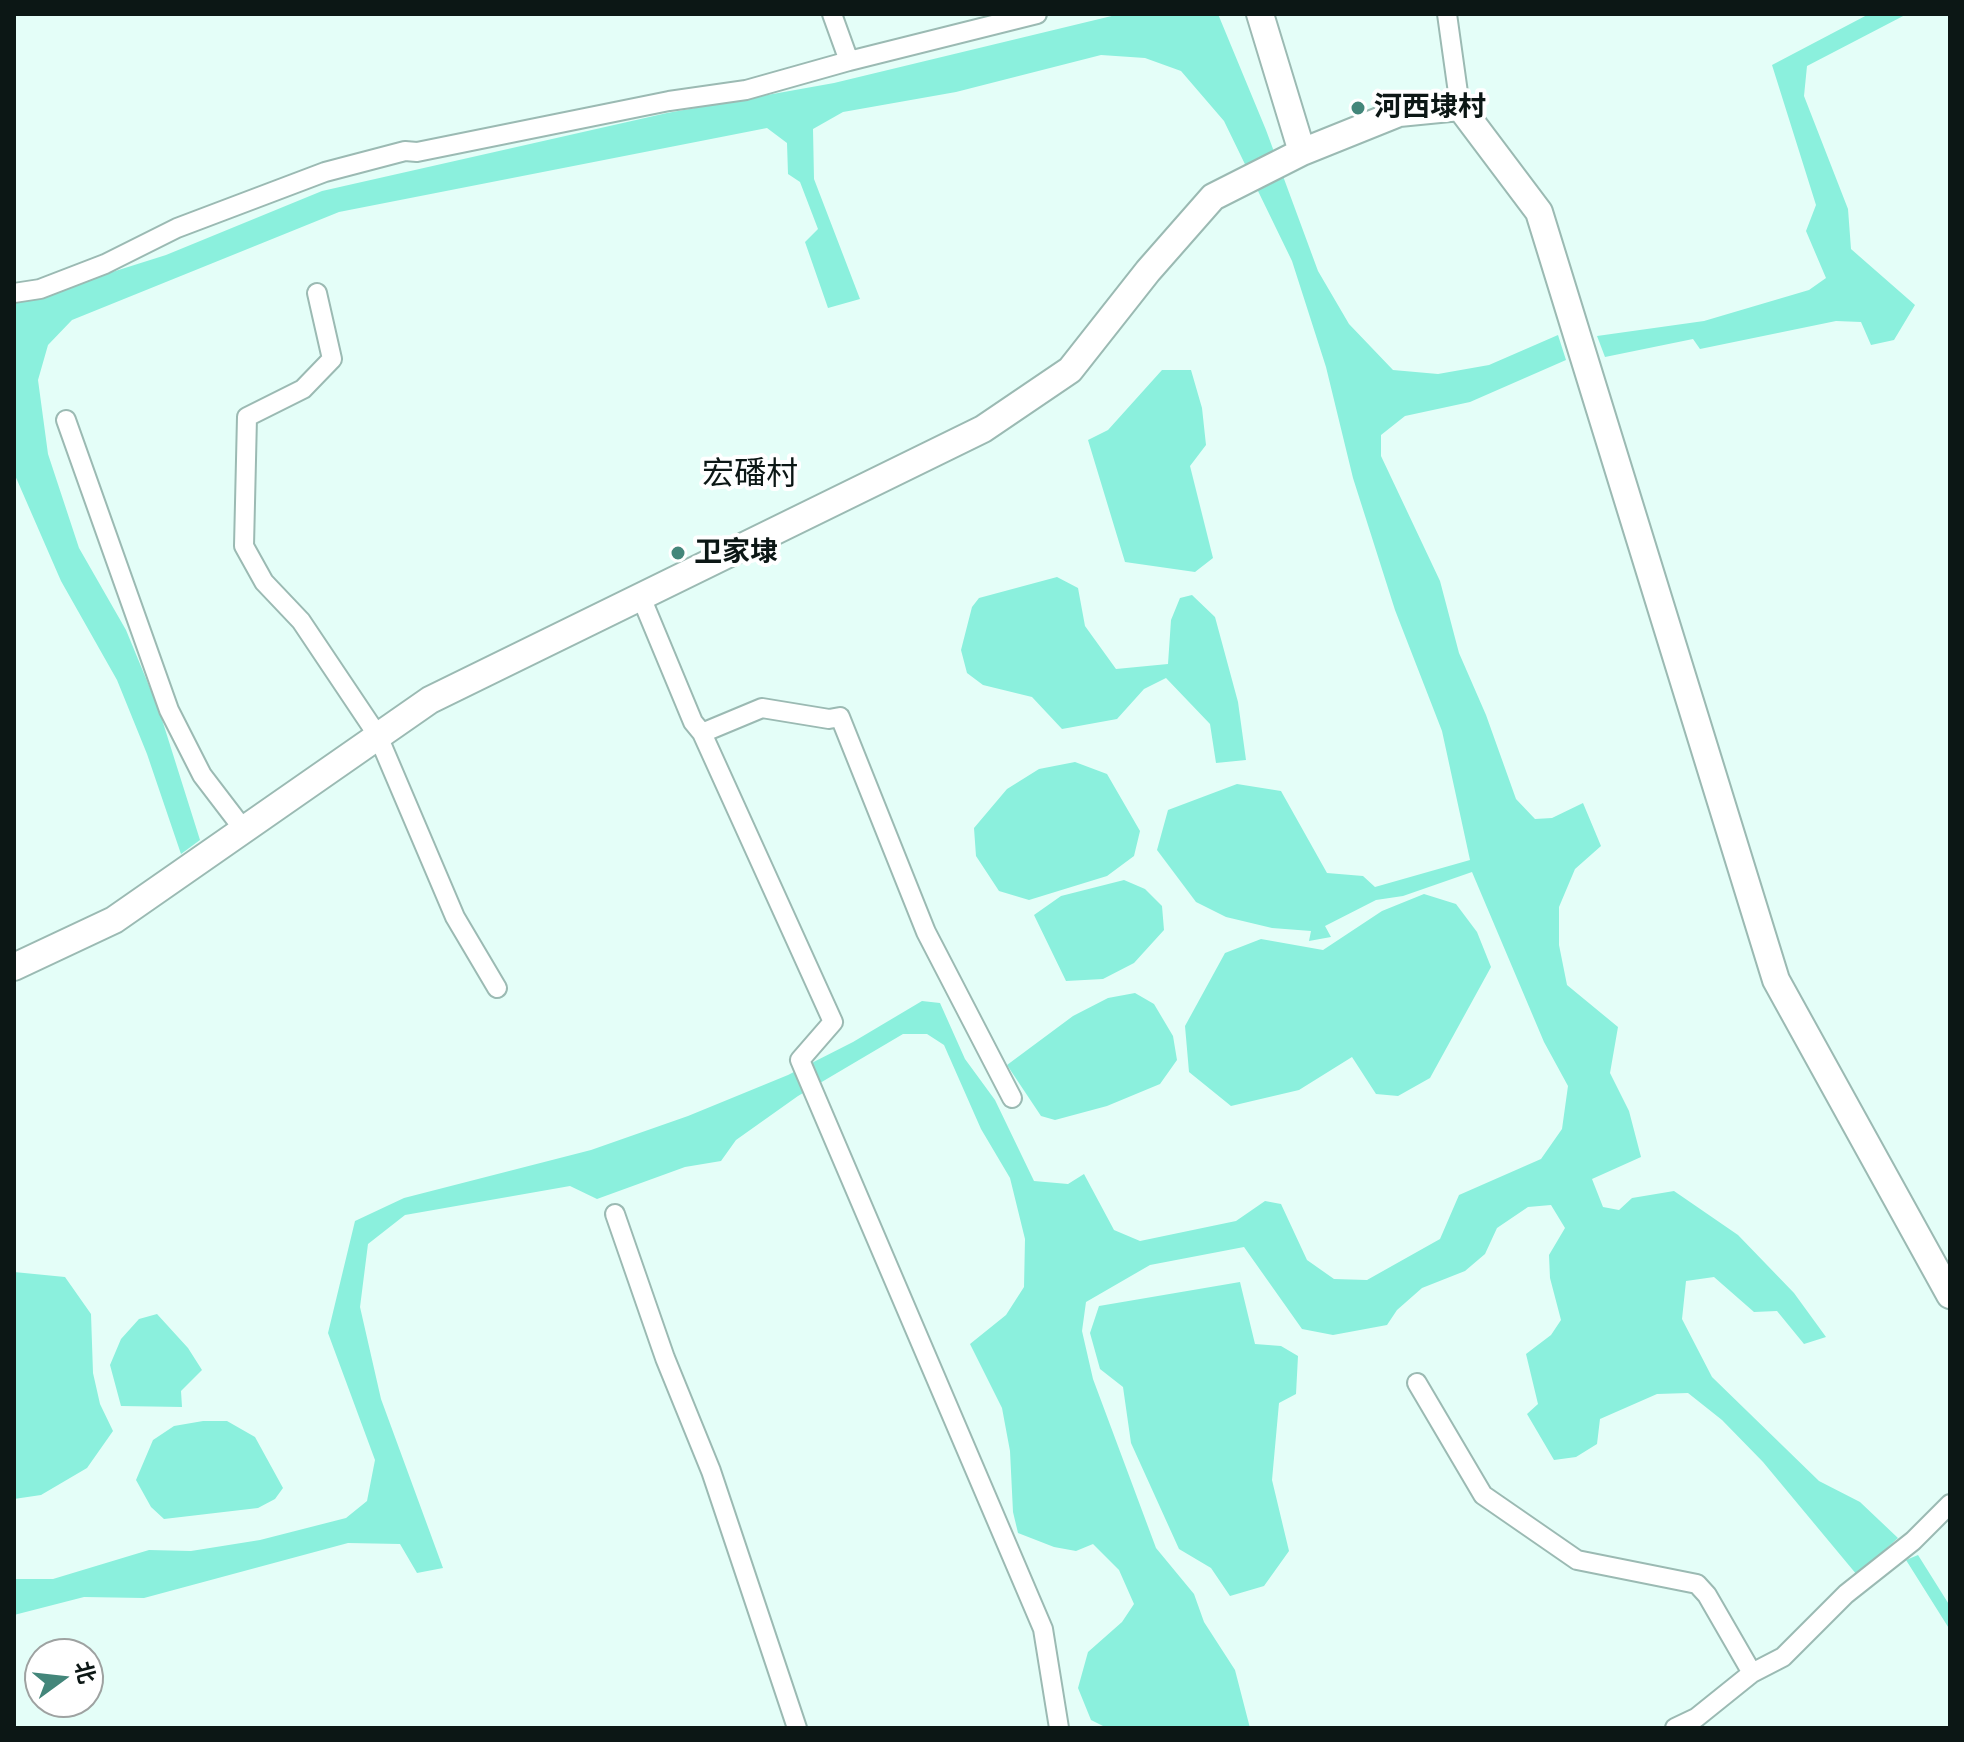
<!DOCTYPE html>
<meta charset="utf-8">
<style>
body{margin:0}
#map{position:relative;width:1964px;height:1742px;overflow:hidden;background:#e4fef8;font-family:Mulish,"Noto Sans SC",sans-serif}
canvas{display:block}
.frame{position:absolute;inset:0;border:16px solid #0c1715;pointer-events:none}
.north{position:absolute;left:24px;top:1638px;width:80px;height:80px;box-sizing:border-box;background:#fff;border:2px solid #9ea2a1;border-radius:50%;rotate:75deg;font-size:22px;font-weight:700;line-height:32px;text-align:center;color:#0c1715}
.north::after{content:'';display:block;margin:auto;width:28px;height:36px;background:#43867a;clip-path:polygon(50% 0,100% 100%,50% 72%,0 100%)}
</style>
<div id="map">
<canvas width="1964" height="1742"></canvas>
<div class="frame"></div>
<div class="north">北</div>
</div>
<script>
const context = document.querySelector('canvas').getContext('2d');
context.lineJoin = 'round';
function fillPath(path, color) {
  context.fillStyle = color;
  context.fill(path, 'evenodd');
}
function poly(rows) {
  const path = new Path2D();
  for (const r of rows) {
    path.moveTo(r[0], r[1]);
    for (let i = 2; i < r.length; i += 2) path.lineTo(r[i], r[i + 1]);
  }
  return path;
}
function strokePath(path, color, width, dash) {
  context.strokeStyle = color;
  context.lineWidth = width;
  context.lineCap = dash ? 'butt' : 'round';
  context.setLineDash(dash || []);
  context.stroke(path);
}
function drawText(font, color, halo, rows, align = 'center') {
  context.font = font + ' Mulish,"Noto Sans SC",sans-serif';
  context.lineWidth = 8;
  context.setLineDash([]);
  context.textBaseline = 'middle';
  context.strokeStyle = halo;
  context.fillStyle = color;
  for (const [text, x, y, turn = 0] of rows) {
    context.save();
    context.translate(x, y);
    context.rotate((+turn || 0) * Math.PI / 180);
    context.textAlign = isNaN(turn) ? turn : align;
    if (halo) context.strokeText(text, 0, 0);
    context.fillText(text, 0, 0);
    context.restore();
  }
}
const water = poly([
 [1120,14,1218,14,1266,130,1318,271,1349,324,1393,370,1438,374,1489,365,1558,335,1566,360,1470,402,1405,416,1381,435,1381,456,1440,581,1459,653,1486,715,1516,799,1535,819,1552,818,1583,803,1601,846,1575,869,1559,907,1559,945,1567,985,1618,1027,1610,1073,1629,1111,1641,1157,1592,1179,1603,1207,1619,1210,1632,1198,1674,1191,1738,1235,1794,1293,1826,1337,1804,1344,1777,1311,1754,1312,1714,1277,1686,1281,1682,1319,1712,1377,1819,1481,1860,1502,1898,1538,1857,1575,1763,1462,1722,1420,1688,1393,1657,1394,1600,1419,1597,1444,1576,1457,1554,1460,1527,1414,1538,1404,1526,1354,1551,1335,1561,1320,1550,1278,1549,1255,1565,1228,1551,1205,1528,1207,1497,1228,1485,1254,1465,1271,1422,1288,1397,1310,1387,1325,1333,1335,1302,1329,1244,1247,1150,1265,1086,1302,1082,1331,1093,1379,1156,1548,1194,1594,1204,1622,1235,1670,1250,1728,1107,1728,1091,1720,1078,1688,1088,1652,1122,1622,1134,1604,1119,1570,1093,1544,1076,1551,1054,1547,1018,1533,1013,1512,1010,1451,1002,1408,970,1344,1006,1315,1024,1287,1025,1239,1010,1178,981,1129,944,1045,927,1034,903,1034,798,1096,736,1140,721,1161,685,1167,597,1199,570,1186,405,1215,368,1244,360,1307,381,1399,443,1568,417,1573,400,1544,348,1543,144,1598,84,1597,14,1615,14,1579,53,1579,149,1550,191,1551,260,1540,346,1518,367,1501,375,1460,328,1333,355,1221,404,1198,591,1150,688,1116,788,1075,853,1042,922,1001,940,1003,965,1059,995,1100,1034,1181,1068,1184,1084,1174,1114,1230,1140,1241,1236,1221,1265,1201,1281,1204,1307,1260,1334,1279,1367,1280,1440,1239,1459,1195,1541,1159,1562,1129,1568,1086,1544,1042,1472,872,1403,896,1376,900,1325,926,1331,937,1309,941,1311,931,1272,928,1226,917,1196,902,1157,850,1168,810,1237,784,1281,791,1327,873,1363,876,1375,887,1470,860,1442,731,1395,610,1353,478,1326,367,1292,261,1224,121,1181,71,1145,58,1101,55,956,92,843,112,813,129,814,179,860,299,828,308,805,242,818,229,800,182,788,174,787,143,767,128,339,212,72,320,48,345,38,380,48,454,79,548,126,630,159,710,200,840,181,854,147,754,117,680,61,581,14,473,14,303,166,255,322,191,667,113,834,83],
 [1869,14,1907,14,1807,66,1804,96,1848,209,1851,249,1915,305,1894,340,1871,345,1861,322,1836,321,1700,349,1693,339,1605,357,1597,336,1704,321,1809,290,1826,278,1806,231,1816,205,1772,65],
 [1162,370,1191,370,1202,408,1206,445,1190,466,1213,558,1195,572,1125,562,1088,440,1108,430],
 [1057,577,1078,588,1085,626,1116,669,1168,664,1171,620,1180,598,1192,595,1215,617,1238,702,1246,760,1216,763,1210,724,1166,678,1144,689,1117,719,1062,729,1032,697,983,685,967,673,961,650,972,607,979,598],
 [1075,762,1107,774,1140,831,1134,856,1107,876,1029,900,999,891,976,856,974,828,1007,789,1039,769],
 [1124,880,1145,889,1162,906,1164,930,1134,963,1103,979,1066,981,1034,915,1061,896],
 [1424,894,1456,904,1477,932,1491,967,1430,1078,1398,1096,1376,1094,1352,1057,1299,1090,1231,1106,1189,1072,1185,1026,1225,953,1261,939,1323,950,1382,911],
 [1135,993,1154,1004,1173,1036,1177,1060,1160,1084,1107,1106,1055,1120,1041,1116,1007,1065,1073,1016,1108,998],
 [14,1272,65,1277,91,1314,93,1373,100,1404,113,1431,87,1468,41,1495,14,1499],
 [1240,1282,1255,1344,1281,1346,1298,1356,1296,1394,1279,1403,1272,1480,1289,1551,1264,1586,1230,1596,1211,1568,1179,1549,1131,1443,1123,1387,1100,1369,1090,1333,1099,1306],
 [157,1314,188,1348,202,1370,181,1391,182,1407,121,1406,110,1365,121,1339,139,1319],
 [203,1421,227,1421,255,1437,283,1488,275,1499,258,1508,164,1519,151,1507,136,1480,153,1440,174,1426],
 [1918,1555,1950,1606,1950,1630,1906,1560]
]);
const street = poly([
 [1447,14,1460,107],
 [849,61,1037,14],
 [14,293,40,289,105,264,177,228,325,172,405,151,417,152,669,101,746,90,849,61,832,14],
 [317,293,332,359,303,389,247,417,244,546,264,582,301,621,378,736,455,917,497,988],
 [66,420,169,710,202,775,244,830],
 [641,597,693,722,702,733,833,1022,800,1060,1043,1629,1059,1728],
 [702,733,762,708,829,719,840,717,926,932,1012,1098],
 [615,1214,665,1358,711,1471,797,1728],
 [1417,1383,1483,1495,1577,1560,1697,1584,1707,1595,1752,1673],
 [1675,1728,1696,1718,1752,1673,1783,1657,1846,1594,1913,1541,1950,1504]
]);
const secondary = poly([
 [1260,14,1302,152],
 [14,967,114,920,430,700,983,429,1070,370,1148,271,1213,197,1302,152,1399,113,1460,107,1539,212,1776,980,1950,1295]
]);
const markers = [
 [1358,108,8,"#43867a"],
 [678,553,8,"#43867a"]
];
const poiNames = [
 ["河西埭村",1374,108],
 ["卫家埭",694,553]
];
const quarterNames = [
 ["宏磻村",750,474]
];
fillPath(water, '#8bf0dd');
strokePath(street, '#9bbab3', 22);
strokePath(secondary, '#9bbab3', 30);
strokePath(street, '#fff', 18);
strokePath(secondary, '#fff', 26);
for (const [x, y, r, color] of markers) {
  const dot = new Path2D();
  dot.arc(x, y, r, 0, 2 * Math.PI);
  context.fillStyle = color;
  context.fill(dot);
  strokePath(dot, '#fff', 3);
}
drawText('bold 28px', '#0c1715', '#fff', poiNames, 'left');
drawText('32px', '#0c1715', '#fff', quarterNames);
</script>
